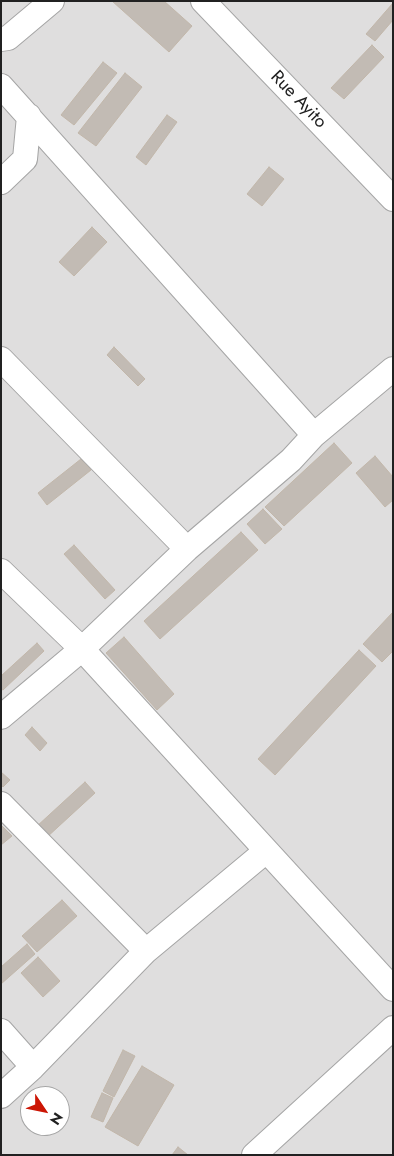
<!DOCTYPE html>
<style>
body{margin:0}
#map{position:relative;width:394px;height:1156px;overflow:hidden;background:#f1efe8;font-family:Jost,sans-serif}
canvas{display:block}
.frame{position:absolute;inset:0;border:2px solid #212121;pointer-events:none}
.north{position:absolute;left:20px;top:1086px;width:50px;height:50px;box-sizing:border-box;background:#fff;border:1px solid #a6a6a6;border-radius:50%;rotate:124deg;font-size:14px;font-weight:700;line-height:20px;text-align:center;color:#212121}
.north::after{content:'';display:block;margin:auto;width:18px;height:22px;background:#cc1605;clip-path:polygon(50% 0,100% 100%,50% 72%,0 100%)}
</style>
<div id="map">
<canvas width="394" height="1156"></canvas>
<div class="frame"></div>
<div class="north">N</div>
</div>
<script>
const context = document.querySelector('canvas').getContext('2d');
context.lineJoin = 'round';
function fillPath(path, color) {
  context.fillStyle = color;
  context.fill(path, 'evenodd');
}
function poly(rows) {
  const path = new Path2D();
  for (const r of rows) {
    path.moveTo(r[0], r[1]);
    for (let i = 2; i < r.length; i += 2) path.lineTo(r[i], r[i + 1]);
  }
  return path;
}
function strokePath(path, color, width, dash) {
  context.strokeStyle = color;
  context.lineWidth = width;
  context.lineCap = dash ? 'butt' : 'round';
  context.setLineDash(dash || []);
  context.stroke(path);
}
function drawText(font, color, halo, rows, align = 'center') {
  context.font = font + ' Jost,sans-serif';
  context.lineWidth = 4;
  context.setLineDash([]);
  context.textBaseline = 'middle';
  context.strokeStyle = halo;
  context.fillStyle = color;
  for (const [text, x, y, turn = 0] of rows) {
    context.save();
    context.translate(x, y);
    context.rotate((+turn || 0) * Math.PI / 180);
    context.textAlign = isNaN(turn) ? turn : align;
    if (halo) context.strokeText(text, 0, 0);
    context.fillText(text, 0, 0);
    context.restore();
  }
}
const residential = poly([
 [1,1,393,1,393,1155,1,1155],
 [30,1096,60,1096,60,1126,30,1126]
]);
const building = poly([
 [112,1,164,1,192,26,169,52,112,1],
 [393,3,393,20,375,41,366,34,393,3],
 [372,45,384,57,344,99,331,88,372,45],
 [103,62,117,73,74,125,61,115,103,62],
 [125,73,142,87,96,146,78,133,125,73],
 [167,115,177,122,146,165,136,157,167,115],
 [269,167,284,179,262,206,247,194,269,167],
 [92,227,107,242,74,276,59,262,92,227],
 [114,347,145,379,138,386,107,355,114,347],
 [334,443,352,463,284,526,265,507,334,443],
 [375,456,393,477,393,500,385,507,356,473,375,456],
 [81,459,91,470,47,505,38,493,81,459],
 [263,509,282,529,265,544,247,524,263,509],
 [241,532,258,550,160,639,144,621,241,532],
 [74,545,115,590,105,599,64,554,74,545],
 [393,612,393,651,382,662,363,644,393,612],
 [124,637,174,694,157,710,106,653,124,637],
 [37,643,44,651,3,690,1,689,1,676,37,643],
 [359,650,376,666,275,775,258,759,359,650],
 [32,727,47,743,40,751,25,735,32,727],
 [1,772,10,780,3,787,1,785,1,772],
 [85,782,95,793,46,838,36,827,85,782],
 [1,825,12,836,1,845,1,825],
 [62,900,77,916,37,952,22,936,62,900],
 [27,944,35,954,1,984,1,967,27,944],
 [38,957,60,981,43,997,21,973,38,957],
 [123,1050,135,1056,114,1097,103,1091,123,1050],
 [142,1066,174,1085,138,1146,105,1127,142,1066],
 [102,1093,113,1098,103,1122,91,1117,102,1093],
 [178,1147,188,1155,172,1155,178,1147]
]);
const minor = poly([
 [203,1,393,199],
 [1,39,8,38,52,1],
 [1,86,314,435],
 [1,182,25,159,29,116],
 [1,359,187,549],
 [1,571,82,649,393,989],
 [1,717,82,649,187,549,291,460,314,435,393,369],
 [1,804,146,951],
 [1,1031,33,1067],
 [1,1096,33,1067,146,951,266,851],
 [254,1155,393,1028]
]);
const streetNames = [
 ["Rue Ayito",298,100,46]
];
fillPath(residential, '#dfdede');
fillPath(building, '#c2bbb4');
strokePath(building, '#c2b7aa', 1);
strokePath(minor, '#a5a5a5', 26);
strokePath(minor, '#fff', 24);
drawText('18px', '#212121', '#fff', streetNames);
</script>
